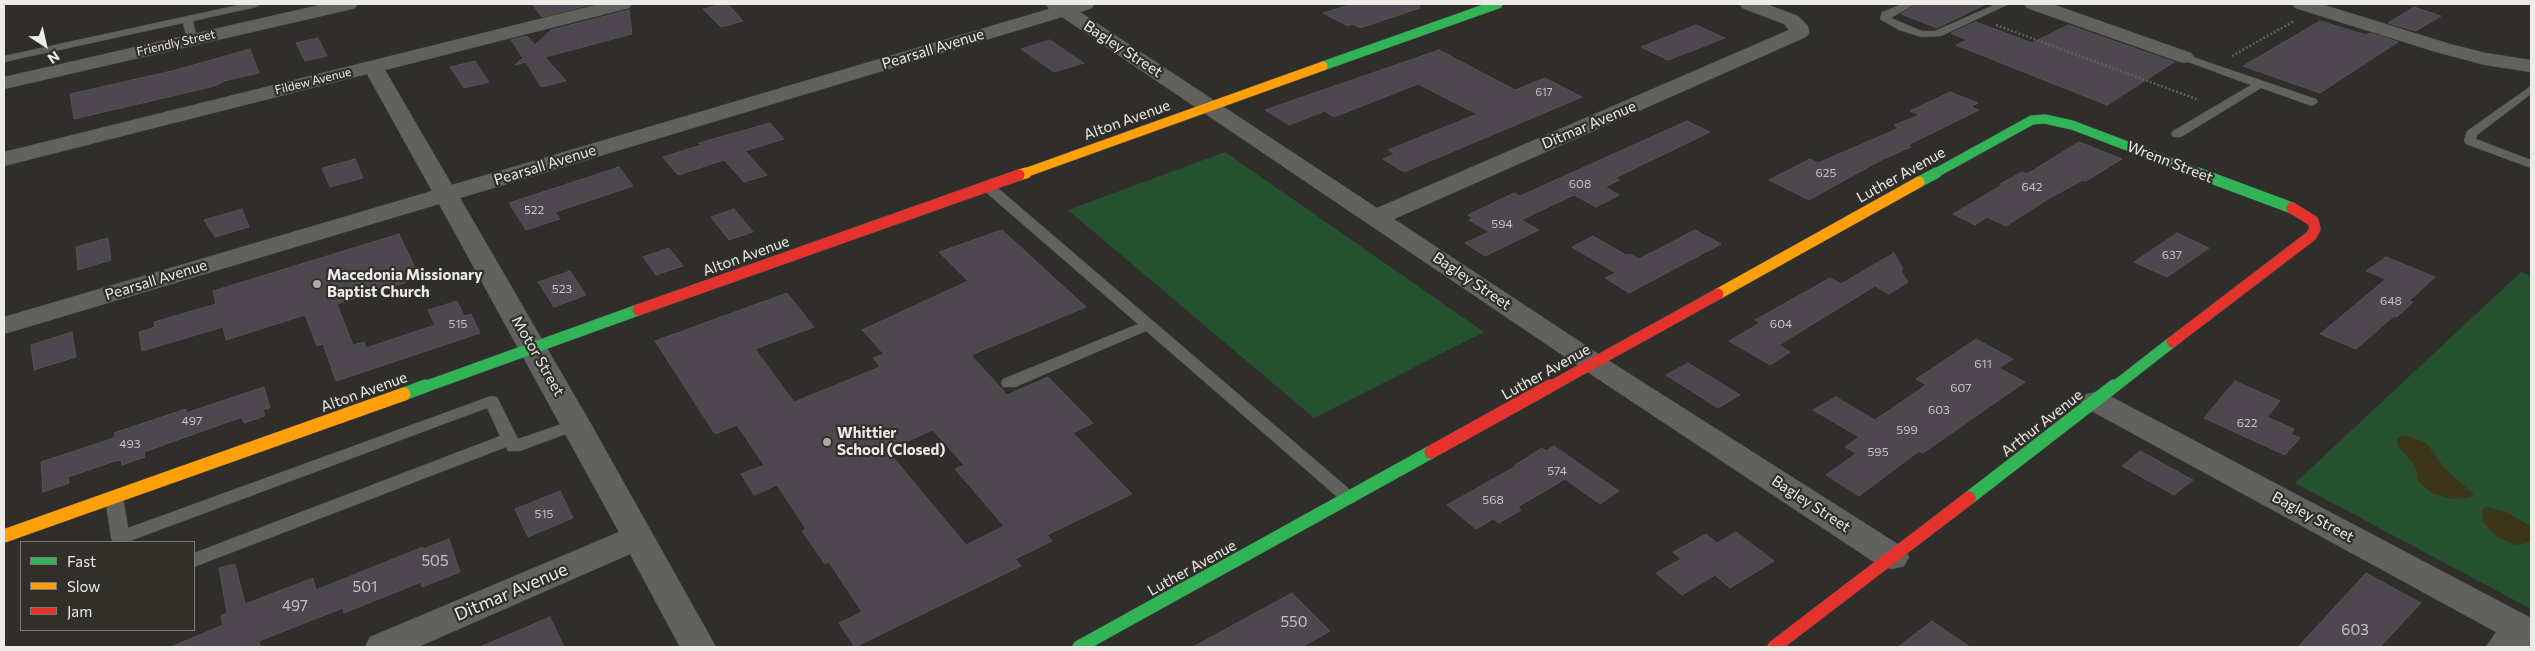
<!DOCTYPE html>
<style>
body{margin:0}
#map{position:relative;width:2535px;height:651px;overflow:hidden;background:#2f2e2b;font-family:Commissioner,sans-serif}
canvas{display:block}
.frame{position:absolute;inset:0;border:5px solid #ecebe7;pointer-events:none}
.legend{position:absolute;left:20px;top:541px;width:175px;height:90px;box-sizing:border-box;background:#312f29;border:1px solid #7c7a75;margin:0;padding:6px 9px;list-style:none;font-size:15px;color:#ecebe7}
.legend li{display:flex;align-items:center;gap:10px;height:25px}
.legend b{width:25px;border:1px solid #7c7a75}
.north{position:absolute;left:20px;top:20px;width:50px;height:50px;-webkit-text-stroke:4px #312f29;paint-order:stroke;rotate:145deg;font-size:14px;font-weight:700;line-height:20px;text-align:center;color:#ecebe7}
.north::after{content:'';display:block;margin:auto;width:18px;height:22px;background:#ecebe7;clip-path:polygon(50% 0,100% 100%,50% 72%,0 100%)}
</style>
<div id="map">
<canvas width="2535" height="651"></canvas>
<div class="frame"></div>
<ul class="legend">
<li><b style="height:6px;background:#30b455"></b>Fast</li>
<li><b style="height:6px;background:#ff9f0a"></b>Slow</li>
<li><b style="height:6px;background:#e5322d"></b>Jam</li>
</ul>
<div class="north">N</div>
</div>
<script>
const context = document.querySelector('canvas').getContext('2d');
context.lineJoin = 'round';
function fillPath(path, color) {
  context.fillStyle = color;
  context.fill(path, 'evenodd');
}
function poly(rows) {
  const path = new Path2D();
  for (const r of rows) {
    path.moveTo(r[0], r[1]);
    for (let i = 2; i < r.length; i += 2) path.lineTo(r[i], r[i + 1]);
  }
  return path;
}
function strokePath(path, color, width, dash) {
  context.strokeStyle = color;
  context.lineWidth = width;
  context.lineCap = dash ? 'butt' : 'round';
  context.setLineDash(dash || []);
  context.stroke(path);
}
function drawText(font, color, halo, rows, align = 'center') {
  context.font = font + ' Commissioner,sans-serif';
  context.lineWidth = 4.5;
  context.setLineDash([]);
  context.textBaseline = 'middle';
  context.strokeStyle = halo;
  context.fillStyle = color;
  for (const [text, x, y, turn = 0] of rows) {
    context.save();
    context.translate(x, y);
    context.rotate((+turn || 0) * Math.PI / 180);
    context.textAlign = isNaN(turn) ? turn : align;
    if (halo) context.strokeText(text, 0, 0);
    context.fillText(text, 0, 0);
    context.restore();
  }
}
const green = poly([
 [1225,152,1484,332,1314,418,1068,210],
 [2521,272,2531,276,2531,609,2295,483]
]);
const sand = poly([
 [2402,435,2414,438,2427,444,2447,471,2474,494,2469,498,2452,499,2434,494,2423,486,2417,479,2418,473,2413,463,2397,445,2397,439],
 [2486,507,2506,512,2527,524,2531,527,2531,542,2517,545,2497,537,2484,523,2482,510]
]);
const building = poly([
 [532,4,593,4,542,17,532,4],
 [722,4,728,4,743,21,721,27,703,9,722,4],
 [1353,4,1419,4,1420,8,1360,28,1353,24,1348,26,1323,13,1353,4],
 [1917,4,1986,4,1937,28,1901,14,1917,4],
 [2414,7,2441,16,2416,31,2388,23,2414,7],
 [629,10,632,34,545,57,566,81,541,87,526,62,515,65,523,58,511,40,527,36,535,45,551,30,629,10],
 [2320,21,2366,35,2370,33,2398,42,2320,93,2243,66,2320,21],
 [1976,22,2032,43,2068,25,2174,62,2107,105,1956,45,1967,40,1951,33,1976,22],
 [1696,25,1725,38,1668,60,1641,47,1696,25],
 [318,38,327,56,305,61,296,43,318,38],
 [1050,40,1079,60,1084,63,1054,72,1021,49,1050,40],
 [250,49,259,73,224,81,215,86,74,119,70,94,176,70,250,49],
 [1439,50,1515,90,1545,78,1582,97,1404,172,1383,159,1395,154,1388,150,1477,114,1418,84,1334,117,1325,111,1289,125,1265,110,1439,50],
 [475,61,489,82,464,88,450,67,475,61],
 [1950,92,1978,103,1971,107,1979,110,1908,145,1911,147,1883,159,1809,200,1769,180,1810,159,1818,163,1899,128,1894,125,1920,115,1910,111,1950,92],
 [1687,121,1710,132,1615,178,1620,180,1605,187,1619,195,1596,207,1574,195,1521,220,1539,230,1485,256,1465,243,1489,232,1469,220,1473,218,1468,215,1514,193,1520,196,1687,121],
 [770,123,784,139,745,151,767,175,744,182,724,160,678,175,663,157,701,145,699,143,770,123],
 [2079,142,2122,159,2086,181,2083,180,2048,199,2006,226,1987,217,1975,225,1953,214,2002,185,2000,184,2022,172,2027,174,2079,142],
 [355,159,363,178,330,187,322,168,355,159],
 [619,167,633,186,555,212,560,219,526,230,509,203,619,167],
 [242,209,249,227,215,237,204,220,242,209],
 [734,209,753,232,729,240,711,217,734,209],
 [1002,230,1086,307,971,355,1007,395,1048,377,1093,423,1073,433,1132,494,1047,535,1052,541,1015,559,1021,566,855,647,839,623,862,612,829,562,825,564,802,531,806,529,777,485,754,495,741,474,764,465,737,425,715,434,655,341,787,293,814,327,755,349,794,402,880,367,873,358,884,354,862,330,968,281,939,252,1002,230],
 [933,430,964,465,955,469,1004,526,966,545,887,450,933,430],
 [1695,230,1721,244,1629,293,1605,278,1616,273,1572,247,1593,236,1626,255,1630,254,1639,259,1695,230],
 [2177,233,2209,248,2167,277,2134,262,2177,233],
 [399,234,420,278,337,304,353,345,364,342,366,348,435,325,428,310,457,301,464,316,471,314,480,333,336,381,323,344,317,346,305,315,226,340,223,327,142,351,139,332,155,327,154,322,216,304,213,291,399,234],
 [108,238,111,260,78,270,76,247,108,238],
 [669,248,683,266,656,275,643,257,669,248],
 [1894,253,1903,269,1901,271,1908,282,1889,294,1875,286,1779,345,1790,352,1770,365,1729,341,1760,323,1755,320,1830,278,1841,284,1894,253],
 [2386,257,2435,277,2409,301,2413,302,2397,317,2394,316,2356,349,2320,334,2386,279,2366,271,2386,257],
 [570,271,586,295,554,307,538,282,570,271],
 [72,332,76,357,34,370,31,345,72,332],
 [1976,339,2013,359,1999,368,2025,382,1923,453,1919,451,1859,496,1826,475,1857,453,1845,447,1859,437,1813,410,1836,397,1875,420,1926,385,1916,379,1976,339],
 [1688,363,1740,395,1718,408,1666,375,1688,363],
 [2235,381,2280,401,2267,417,2294,429,2291,434,2300,438,2285,455,2204,418,2235,381],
 [264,387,270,408,263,410,265,416,244,423,242,417,144,452,145,457,122,465,121,460,115,461,68,477,69,483,43,492,41,462,111,439,115,436,114,433,186,409,186,413,264,387],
 [1554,446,1619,491,1600,504,1565,479,1518,507,1521,510,1499,523,1493,519,1476,529,1447,505,1516,466,1515,465,1542,448,1546,451,1554,446],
 [2140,451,2193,480,2174,495,2122,466,2140,451],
 [560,491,573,518,528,537,515,509,560,491],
 [1736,532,1774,561,1730,588,1715,575,1682,595,1656,573,1681,559,1673,552,1706,534,1717,543,1736,532],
 [449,539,460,572,422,587,421,582,344,613,343,608,259,641,260,647,171,647,223,625,221,616,227,613,219,568,235,564,245,604,313,578,316,590,423,547,423,549,449,539],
 [2366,573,2421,603,2380,647,2298,647,2366,573],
 [1292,593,1330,631,1302,647,1193,647,1292,593],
 [550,617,564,647,480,647,550,617],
 [1932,621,1970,647,1898,647,1932,621]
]);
const path = poly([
 [1996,25,2199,100],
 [2232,56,2294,21]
]);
const lane = poly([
 [243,4,261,4,256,7,193,21,197,39,192,42,187,39,183,23,4,62,4,56,243,4],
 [1902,4,1915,4,1891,18,1922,31,1935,31,1996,4,2009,4,1941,36,1921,37,1899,30,1880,19,1882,12,1902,4],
 [2184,54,2316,99,2318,102,2312,106,2261,88,2181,137,2173,137,2171,134,2173,131,2251,85,2180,59,2180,55,2184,54],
 [2531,86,2531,94,2477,135,2476,139,2531,160,2531,168,2466,144,2464,141,2467,131,2531,86],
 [987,182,992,183,1355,494,1358,498,1355,502,1349,504,1343,502,1146,331,1015,387,1003,387,1001,383,1003,379,1138,324,982,189,980,186,982,183,987,182],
 [491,396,497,397,518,439,576,419,582,420,584,424,582,428,520,451,508,451,506,447,194,567,194,553,500,436,487,408,127,542,113,542,111,538,105,497,108,493,114,491,120,493,123,497,128,528,491,396]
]);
const street = poly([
 [324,4,358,4,355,8,348,10,4,89,4,77,324,4],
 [600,4,632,4,629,8,385,70,452,185,1049,9,1046,4,1094,4,1092,8,1080,12,1377,208,1789,30,1784,24,1742,8,1740,4,1766,4,1798,16,1808,26,1809,33,1806,37,1394,219,1603,357,1904,548,1909,557,1904,566,1892,569,1880,566,1583,369,1062,17,460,198,591,424,716,647,680,647,630,554,418,647,365,647,370,637,619,532,439,204,4,334,4,317,432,191,367,74,4,166,4,152,600,4],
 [2024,4,2052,4,2191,53,2194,57,2191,61,2184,63,2177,61,2027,8,2024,4],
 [2292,4,2321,4,2450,44,2486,53,2531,60,2531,72,2485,65,2436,52,2295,8,2292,4],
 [2096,392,2106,394,2531,618,2531,647,2486,647,2496,632,2086,408,2081,401,2086,394,2096,392]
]);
const fastFar2 = poly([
 [1323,66,1498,4],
 [1934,174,2032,120,2045,119,2072,125,2201,174]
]);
const fastFar1 = poly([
 [2198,173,2292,208],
 [1919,182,1936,173],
 [422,388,638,310],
 [2113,388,2172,342]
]);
const fast = poly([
 [404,394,425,386],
 [1969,498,2114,386],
 [1079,647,1431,452]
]);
const slowFar2 = poly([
 [1022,174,1323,66]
]);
const slowFar1 = poly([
 [1019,175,1026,173],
 [1718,294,1919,182]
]);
const slow = poly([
 [4,536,404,394]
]);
const jamFar1 = poly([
 [638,310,1019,175],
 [2172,342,2311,236,2315,229,2313,221,2292,208],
 [1548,388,1718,294]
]);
const jam = poly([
 [1431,452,1550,386],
 [1774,647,1969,498]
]);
const markers = [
 [317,284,5,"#aaa9a5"],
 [827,442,5,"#aaa9a5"]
];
const farNumbernames = [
 ["617",1544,92]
];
const farStreetnames = [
 ["Friendly Street",176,43,-13],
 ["Fildew Avenue",313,81,-14]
];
const numberNames = [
 ["625",1826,173],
 ["608",1580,184],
 ["642",2032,187],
 ["522",534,210],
 ["594",1502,224],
 ["637",2172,255],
 ["523",562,289],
 ["648",2391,301],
 ["515",458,324],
 ["604",1781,324],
 ["611",1983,364],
 ["607",1961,388],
 ["603",1939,410],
 ["497",192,421],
 ["622",2247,423],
 ["599",1907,430],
 ["493",130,444],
 ["595",1878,452],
 ["574",1557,471],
 ["568",1493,500],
 ["515",544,514]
];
const streetNames = [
 ["Pearsall Avenue",933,49,-17],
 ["Bagley Street",1123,49,33],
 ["Alton Avenue",1127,120,-20],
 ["Ditmar Avenue",1589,125,-23],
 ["Wrenn Street",2170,162,21],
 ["Pearsall Avenue",545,165,-17],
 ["Luther Avenue",1901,175,-29],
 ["Alton Avenue",746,256,-20],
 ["Pearsall Avenue",156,280,-17],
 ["Bagley Street",1472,281,34],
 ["Motor Street",538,356,60],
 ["Luther Avenue",1546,372,-29],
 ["Alton Avenue",364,392,-20],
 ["Arthur Avenue",2042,423,-38],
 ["Bagley Street",1811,504,33],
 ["Bagley Street",2313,517,28],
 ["Luther Avenue",1192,568,-29]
];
const poiNames = [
 ["Macedonia Missionary",327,275],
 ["Baptist Church",327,292],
 ["Whittier",837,433],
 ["School (Closed)",837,450]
];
const nearNumbernames = [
 ["505",435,561],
 ["501",365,587],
 ["497",295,606],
 ["550",1294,622],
 ["603",2355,630]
];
const nearStreetnames = [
 ["Ditmar Avenue",511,592,-23]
];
fillPath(green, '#25512e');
fillPath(sand, '#3d3519');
fillPath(building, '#4e474f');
strokePath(building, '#535252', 1);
strokePath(lane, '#4a4946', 1);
strokePath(street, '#4a4946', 1);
strokePath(fastFar2, '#4a4946', 10);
strokePath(fastFar1, '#4a4946', 12);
strokePath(fast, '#4a4946', 14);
strokePath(slowFar2, '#4a4946', 10);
strokePath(slowFar1, '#4a4946', 12);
strokePath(slow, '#4a4946', 14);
strokePath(jamFar1, '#4a4946', 12);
strokePath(jam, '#4a4946', 14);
strokePath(path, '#5e5e5b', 2.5, [2, 2]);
fillPath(lane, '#61615e');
fillPath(street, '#61615e');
strokePath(fastFar2, '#30b455', 9);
strokePath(fastFar1, '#30b455', 11);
strokePath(fast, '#30b455', 13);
strokePath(slowFar2, '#ff9f0a', 9);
strokePath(slowFar1, '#ff9f0a', 11);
strokePath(slow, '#ff9f0a', 13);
strokePath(jamFar1, '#e5322d', 11);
strokePath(jam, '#e5322d', 13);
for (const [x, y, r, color] of markers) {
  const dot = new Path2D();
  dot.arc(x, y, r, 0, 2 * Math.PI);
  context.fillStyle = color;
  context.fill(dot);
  strokePath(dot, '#312f29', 2);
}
drawText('11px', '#c4c2c1', null, farNumbernames);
drawText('12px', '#ecebe7', '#312f29', farStreetnames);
drawText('12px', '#c4c2c1', null, numberNames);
drawText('15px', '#ecebe7', '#312f29', streetNames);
drawText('bold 15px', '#ecebe7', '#312f29', poiNames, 'left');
drawText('15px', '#c4c2c1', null, nearNumbernames);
drawText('18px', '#ecebe7', '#312f29', nearStreetnames);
</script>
